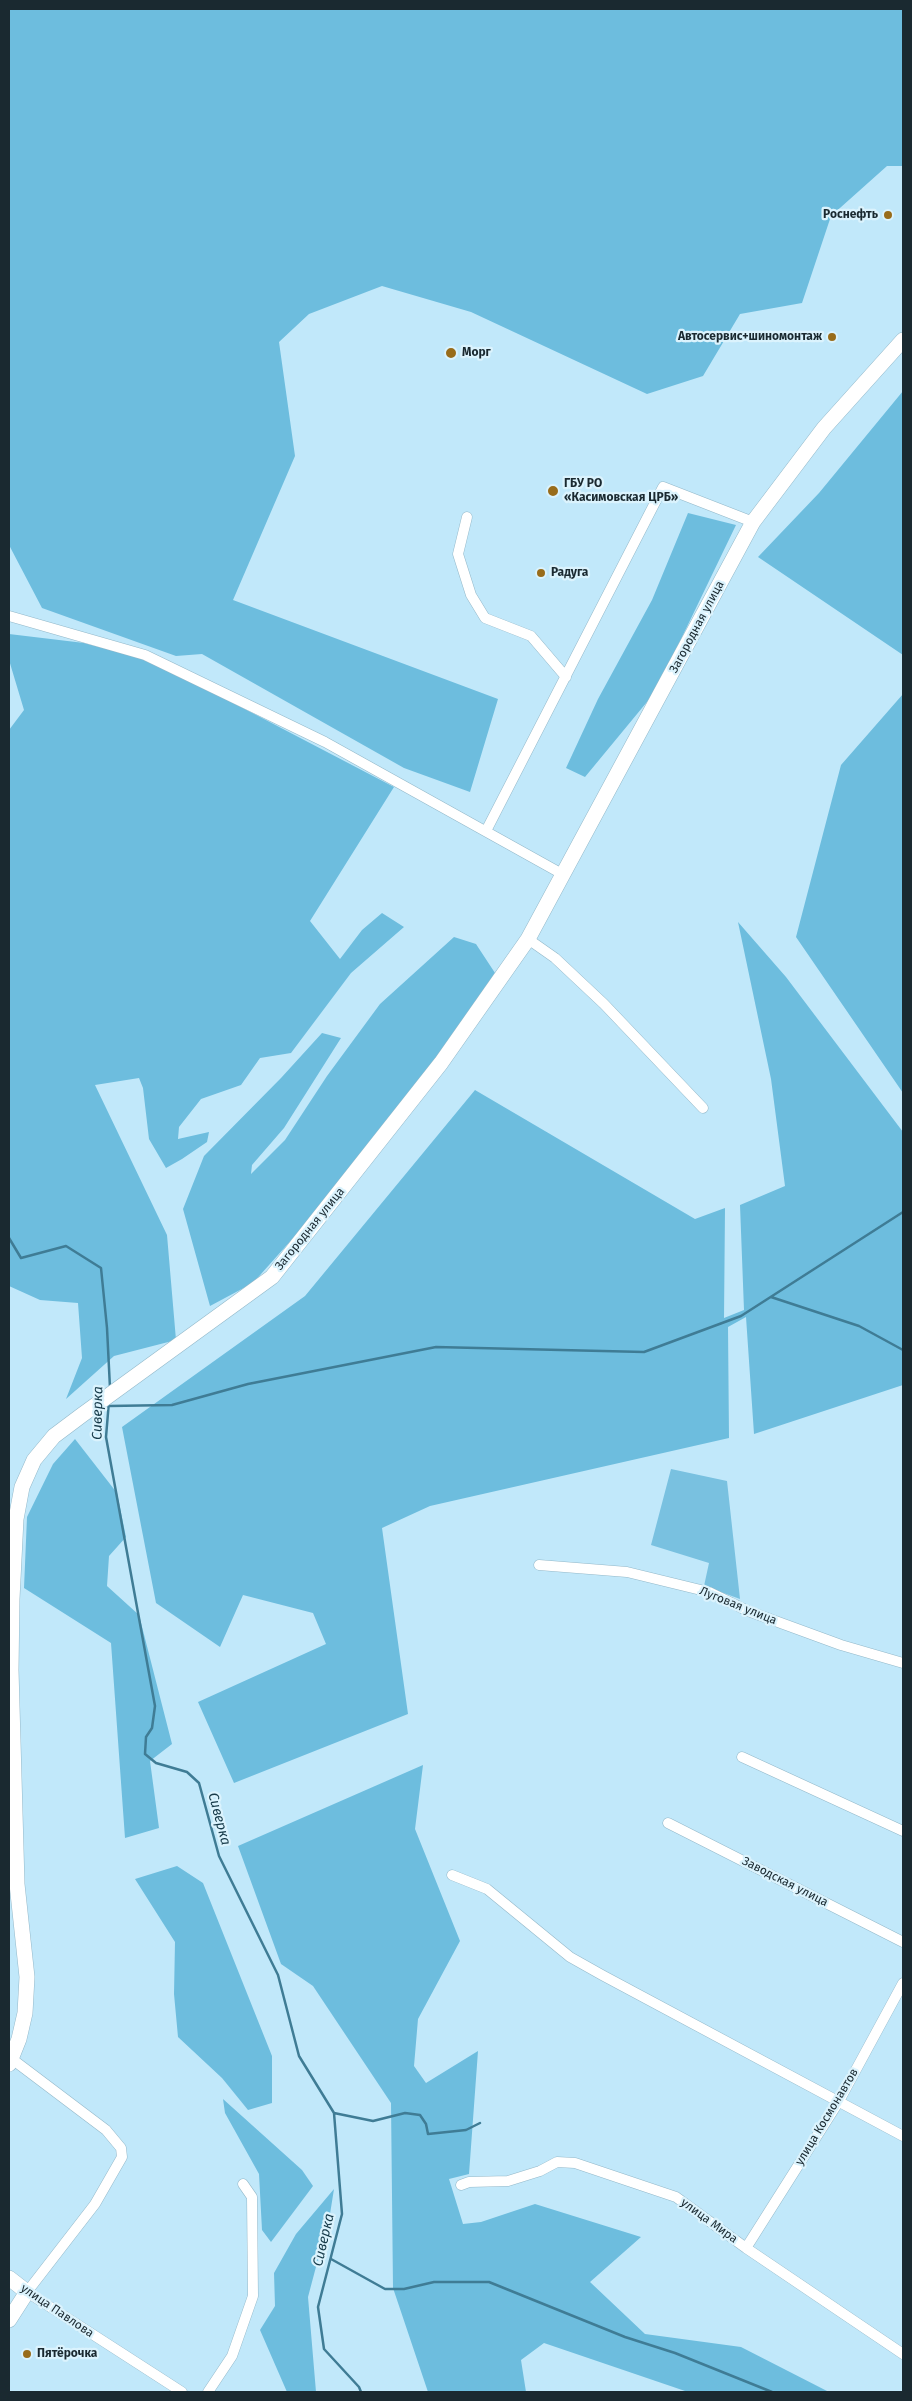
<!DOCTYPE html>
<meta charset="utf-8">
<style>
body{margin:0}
#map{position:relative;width:912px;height:2401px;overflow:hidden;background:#c1e8fa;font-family:"Fira Sans",sans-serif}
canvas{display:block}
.frame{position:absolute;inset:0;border:10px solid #1a2930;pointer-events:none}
</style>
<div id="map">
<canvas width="912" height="2401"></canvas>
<div class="frame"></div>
</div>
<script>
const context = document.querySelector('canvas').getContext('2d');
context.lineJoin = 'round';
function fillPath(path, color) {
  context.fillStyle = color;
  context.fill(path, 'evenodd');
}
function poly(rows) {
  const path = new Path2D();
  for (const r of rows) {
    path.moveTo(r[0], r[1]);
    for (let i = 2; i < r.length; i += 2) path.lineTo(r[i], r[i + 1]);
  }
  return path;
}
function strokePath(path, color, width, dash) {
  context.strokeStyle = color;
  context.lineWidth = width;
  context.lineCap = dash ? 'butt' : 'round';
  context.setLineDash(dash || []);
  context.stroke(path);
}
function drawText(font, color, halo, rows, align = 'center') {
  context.font = font + ' "Fira Sans",sans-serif';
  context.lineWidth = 4.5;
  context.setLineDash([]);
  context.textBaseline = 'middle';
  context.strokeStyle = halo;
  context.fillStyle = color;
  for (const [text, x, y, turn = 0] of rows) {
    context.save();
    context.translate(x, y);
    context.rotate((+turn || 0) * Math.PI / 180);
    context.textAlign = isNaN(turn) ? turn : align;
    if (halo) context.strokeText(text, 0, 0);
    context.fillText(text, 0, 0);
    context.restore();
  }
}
const green = poly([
 [671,1469,727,1481,740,1599,704,1586,709,1563,651,1545]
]);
const forest = poly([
 [9,9,903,9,903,166,887,166,831,216,802,303,740,314,703,376,647,394,471,312,382,286,309,314,279,342,295,456,233,600,498,699,470,792,404,768,202,654,176,656,42,608,9,545],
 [903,391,903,655,758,557,819,493],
 [688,513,736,525,656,691,585,777,566,768,598,699,652,600],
 [9,634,84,643,153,661,394,787,310,921,340,959,362,930,382,913,404,927,351,973,291,1053,260,1058,241,1085,201,1099,179,1127,178,1139,209,1132,207,1142,182,1159,166,1168,149,1139,143,1088,139,1078,95,1085,167,1235,176,1340,114,1356,66,1399,82,1358,78,1303,40,1300,9,1286,9,730,24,710,9,660],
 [903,694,903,1093,796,937,841,765],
 [738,922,786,977,903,1132,903,1385,754,1434,746,1317,728,1327,729,1438,430,1506,382,1528,408,1714,234,1783,198,1702,326,1644,313,1613,243,1595,220,1647,156,1603,122,1427,305,1296,475,1090,695,1219,725,1208,724,1318,744,1310,740,1205,785,1186,771,1079],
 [454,937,476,944,495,973,431,1066,327,1200,253,1283,210,1306,183,1209,204,1156,281,1078,322,1033,341,1038,284,1128,252,1165,251,1174,285,1140,327,1076,380,1004],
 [75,1439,117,1493,126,1537,109,1556,107,1586,139,1615,172,1744,150,1761,159,1828,125,1838,111,1643,24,1588,27,1517,53,1464],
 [423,1765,415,1829,460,1941,418,2019,414,2066,426,2083,478,2051,469,2174,449,2179,463,2224,481,2222,535,2204,641,2237,590,2282,645,2334,741,2347,829,2392,688,2392,544,2343,521,2360,526,2392,428,2392,393,2288,391,2103,313,1986,281,1964,238,1846],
 [177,1866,203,1883,272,2056,272,2103,248,2110,222,2078,178,2037,174,1994,175,1942,135,1879],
 [223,2099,302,2170,313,2186,271,2242,262,2230,259,2174,225,2113],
 [334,2189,330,2214,308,2297,316,2392,287,2392,260,2330,275,2306,274,2273,296,2234]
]);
const stream = poly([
 [9,1238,21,1258,66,1246,101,1268,107,1328,110,1388],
 [771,1297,859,1326,903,1350],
 [109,1401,106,1437,155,1706,152,1728,146,1737,145,1754,156,1763,187,1772,199,1783,219,1856,278,1975,299,2056,334,2113,342,2214,318,2307,324,2349,359,2387,361,2392],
 [109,1406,172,1405,248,1384,436,1347,644,1352,741,1316,903,1212],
 [334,2113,373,2121,405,2113,420,2115,426,2124,428,2134,466,2130,480,2123],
 [331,2259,385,2289,404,2289,434,2282,489,2282,625,2337,675,2353,772,2392]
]);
const minor = poly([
 [467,517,458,554,471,595,485,618,531,636,566,677],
 [9,616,145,655,325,742,564,875],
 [486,831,663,487,753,522],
 [528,939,555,958,604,1004,703,1108],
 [539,1565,627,1572,709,1592,748,1611,841,1645,903,1663],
 [742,1757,903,1831],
 [668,1823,903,1942],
 [452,1875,487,1889,570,1957,602,1975,903,2136],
 [12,2059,106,2130,121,2148,122,2157,95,2204,27,2292,182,2392],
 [461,2185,469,2182,508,2181,540,2171,557,2162,575,2163,676,2197,746,2248,903,2354],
 [746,2248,839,2101,903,1983],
 [208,2392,232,2356,253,2296,252,2197,243,2184]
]);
const secondary = poly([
 [9,2064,19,2039,25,2013,27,1977,17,1884,11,1670,12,1599,16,1519,22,1487,34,1460,54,1436,82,1415,272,1277,441,1063,528,939,753,522,824,428,903,340],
 [9,2278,27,2292,9,2320]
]);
const markers = [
 [888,215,5,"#986c1a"],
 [832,337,5,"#986c1a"],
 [451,353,6,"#986c1a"],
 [553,491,6,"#986c1a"],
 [541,573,5,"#986c1a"],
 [27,2354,5,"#986c1a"]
];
const poiNames = [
 ["Роснефть",878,215,"right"],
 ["Автосервис+шиномонтаж",822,337,"right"],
 ["Морг",462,353],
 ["ГБУ РО",564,484],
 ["«Касимовская ЦРБ»",564,498],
 ["Радуга",551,573],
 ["Пятёрочка",37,2354]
];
const streetNames = [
 ["Загородная улица",697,627,-62],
 ["Загородная улица",310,1229,-51],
 ["Луговая улица",738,1606,22],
 ["Заводская улица",785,1882,27],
 ["улица Космонавтов",827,2117,-59],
 ["улица Мира",709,2221,36],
 ["улица Павлова",57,2311,34]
];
const waterNames = [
 ["Сиверка",98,1413,-89],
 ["Сиверка",219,1819,75],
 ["Сиверка",324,2240,-77]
];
fillPath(green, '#79c1e0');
fillPath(forest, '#6dbdde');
strokePath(stream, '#3f7c95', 2.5);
strokePath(minor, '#93b8c9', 11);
strokePath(secondary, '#93b8c9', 16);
strokePath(minor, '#fff', 10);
strokePath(secondary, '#fff', 15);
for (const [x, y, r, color] of markers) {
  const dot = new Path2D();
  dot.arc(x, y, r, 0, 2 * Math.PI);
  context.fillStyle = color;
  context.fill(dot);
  strokePath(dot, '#dbf3fd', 2);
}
drawText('bold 12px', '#1a2930', '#dbf3fd', poiNames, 'left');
drawText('12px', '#1a2930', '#dbf3fd', streetNames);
drawText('italic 14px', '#163a49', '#dbf3fd', waterNames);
</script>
